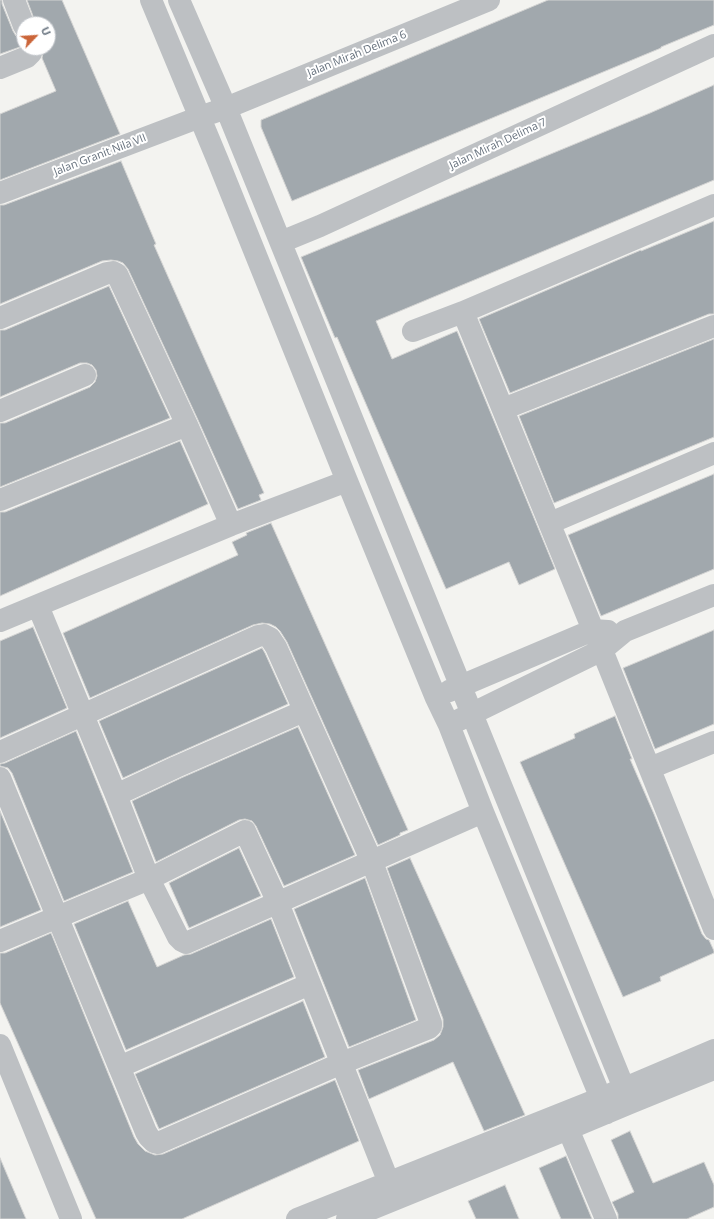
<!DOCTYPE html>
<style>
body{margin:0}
#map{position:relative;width:714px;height:1219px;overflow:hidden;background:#f3f3f0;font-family:"Open Sans",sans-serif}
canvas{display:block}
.north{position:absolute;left:16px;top:16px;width:40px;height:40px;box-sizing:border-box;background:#fff;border:1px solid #c2c6cb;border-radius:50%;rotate:65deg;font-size:11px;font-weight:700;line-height:16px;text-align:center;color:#66717d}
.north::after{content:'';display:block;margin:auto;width:14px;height:18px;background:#cb6539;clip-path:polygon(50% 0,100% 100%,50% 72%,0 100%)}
</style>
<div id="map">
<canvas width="714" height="1219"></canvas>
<div class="north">U</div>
</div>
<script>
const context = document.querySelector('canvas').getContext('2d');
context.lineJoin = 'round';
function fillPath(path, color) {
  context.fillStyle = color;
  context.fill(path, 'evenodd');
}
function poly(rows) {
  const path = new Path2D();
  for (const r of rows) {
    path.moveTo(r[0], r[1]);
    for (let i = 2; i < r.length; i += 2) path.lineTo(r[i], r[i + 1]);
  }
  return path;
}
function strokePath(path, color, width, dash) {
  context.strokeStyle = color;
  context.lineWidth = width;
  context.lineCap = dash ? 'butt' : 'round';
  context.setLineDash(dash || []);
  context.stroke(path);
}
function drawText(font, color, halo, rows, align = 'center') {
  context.font = font + ' "Open Sans",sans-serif';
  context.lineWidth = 4;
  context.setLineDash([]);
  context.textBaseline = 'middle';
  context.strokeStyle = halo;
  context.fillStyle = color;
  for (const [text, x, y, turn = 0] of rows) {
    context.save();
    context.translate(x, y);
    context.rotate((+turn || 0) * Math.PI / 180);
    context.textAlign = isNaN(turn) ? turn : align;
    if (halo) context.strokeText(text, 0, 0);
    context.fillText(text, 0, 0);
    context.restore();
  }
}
const building = poly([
 [0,0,2,0,2,4,13,31,16,36,24,38,20,47,0,54,0,0],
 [27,0,62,0,120,134,0,180,0,114,56,91,42,58,44,48,48,48,48,24,36,24,27,0],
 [548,0,714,0,714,25,661,47,661,48,292,201,261,127,261,120,548,0],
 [714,85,714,180,376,321,392,359,457,331,555,569,519,585,509,562,446,589,337,337,335,338,301,257,650,113,714,85],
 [121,161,156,244,154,245,264,493,259,495,261,500,238,509,198,420,128,269,123,263,118,261,111,260,102,261,0,304,0,205,4,205,121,161],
 [714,221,714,314,709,314,510,393,479,319,615,261,641,250,641,251,714,221],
 [109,286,170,418,0,487,0,423,5,423,90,387,95,382,97,376,96,370,92,365,87,363,80,363,0,397,0,330,5,330,109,286],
 [714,339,714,437,554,503,519,416,714,339],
 [180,441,208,504,0,596,0,512,5,512,180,441],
 [714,474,714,569,601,616,568,535,714,474],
 [271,523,408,830,400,833,400,835,378,845,287,642,280,631,276,627,270,624,262,623,253,625,90,698,63,633,238,555,232,542,247,535,246,533,271,523],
 [33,627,67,708,0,738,0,641,33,627],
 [714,630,714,724,655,749,623,668,714,630],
 [262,648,265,653,288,704,171,756,123,778,99,721,262,648],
 [615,716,632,759,630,759,654,814,702,934,706,939,709,940,714,951,714,953,660,977,661,981,623,997,520,762,575,738,574,734,615,716],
 [298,727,355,855,284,886,256,826,252,821,245,819,239,820,156,862,132,801,181,778,298,727],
 [76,731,133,872,64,901,12,773,8,768,0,766,0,764,5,763,76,731],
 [0,811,41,910,0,927,0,811],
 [239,848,261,896,189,928,169,883,239,848],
 [410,858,525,1115,484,1131,453,1062,369,1099,358,1070,434,1040,440,1035,443,1027,443,1019,387,868,410,858],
 [365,878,416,1020,349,1047,294,909,365,878],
 [128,901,157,967,184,955,191,954,271,919,294,977,126,1050,74,924,128,901],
 [51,933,134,1137,138,1144,145,1151,155,1155,163,1154,335,1080,359,1141,182,1219,96,1219,0,1003,0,953,5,953,51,933],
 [303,1001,325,1057,159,1129,135,1074,303,1001],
 [630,1131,653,1183,704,1162,714,1185,714,1207,687,1219,618,1219,618,1214,612,1202,634,1192,611,1140,630,1131],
 [566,1156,592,1219,561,1219,539,1168,566,1156],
 [0,1158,26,1219,0,1219,0,1158],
 [505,1185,519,1219,476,1219,468,1201,505,1185]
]);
const street = poly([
 [14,0,24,26],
 [151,0,218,161,347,481,436,698,449,725,483,812,607,1113],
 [179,0,226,108,630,1103],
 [0,68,27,57,31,53,32,48],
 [0,193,200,117,226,108,489,0],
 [714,205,463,312,593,630,602,650,714,929],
 [281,242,320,226,714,45],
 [0,318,107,273,113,272,117,274,187,425,231,525],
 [413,331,463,312],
 [503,409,714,326],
 [0,411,85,375],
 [0,500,187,425],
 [550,523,714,453],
 [38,606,116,795,149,879,178,937,182,941,186,943,483,812],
 [0,621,231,525,347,481],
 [449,691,593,630,608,631],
 [459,720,602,650,625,631,714,595],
 [0,752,258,636,264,635,270,638,276,647,372,862,431,1023,431,1026,429,1028,342,1063,158,1143,154,1142,149,1137,146,1132,0,778],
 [650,768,714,742],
 [116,795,176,767,304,711],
 [0,941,149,879,245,831,278,903,395,1198],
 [0,1045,71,1219],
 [119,1067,310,984],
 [568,1129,606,1219],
 [297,1219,601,1098,714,1050],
 [347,1219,568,1129,630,1103,714,1069]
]);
const streetNames = [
 ["Jalan Mirah Delima 6",357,54,-22],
 ["Jalan Mirah Delima 7",498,144,-25],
 ["Jalan Granit Nila VII",100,155,-21]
];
fillPath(building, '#a1a8ad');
strokePath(building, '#d4d4d3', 1);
strokePath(street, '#bdc0c3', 22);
drawText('11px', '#66717d', '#fff', streetNames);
</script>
